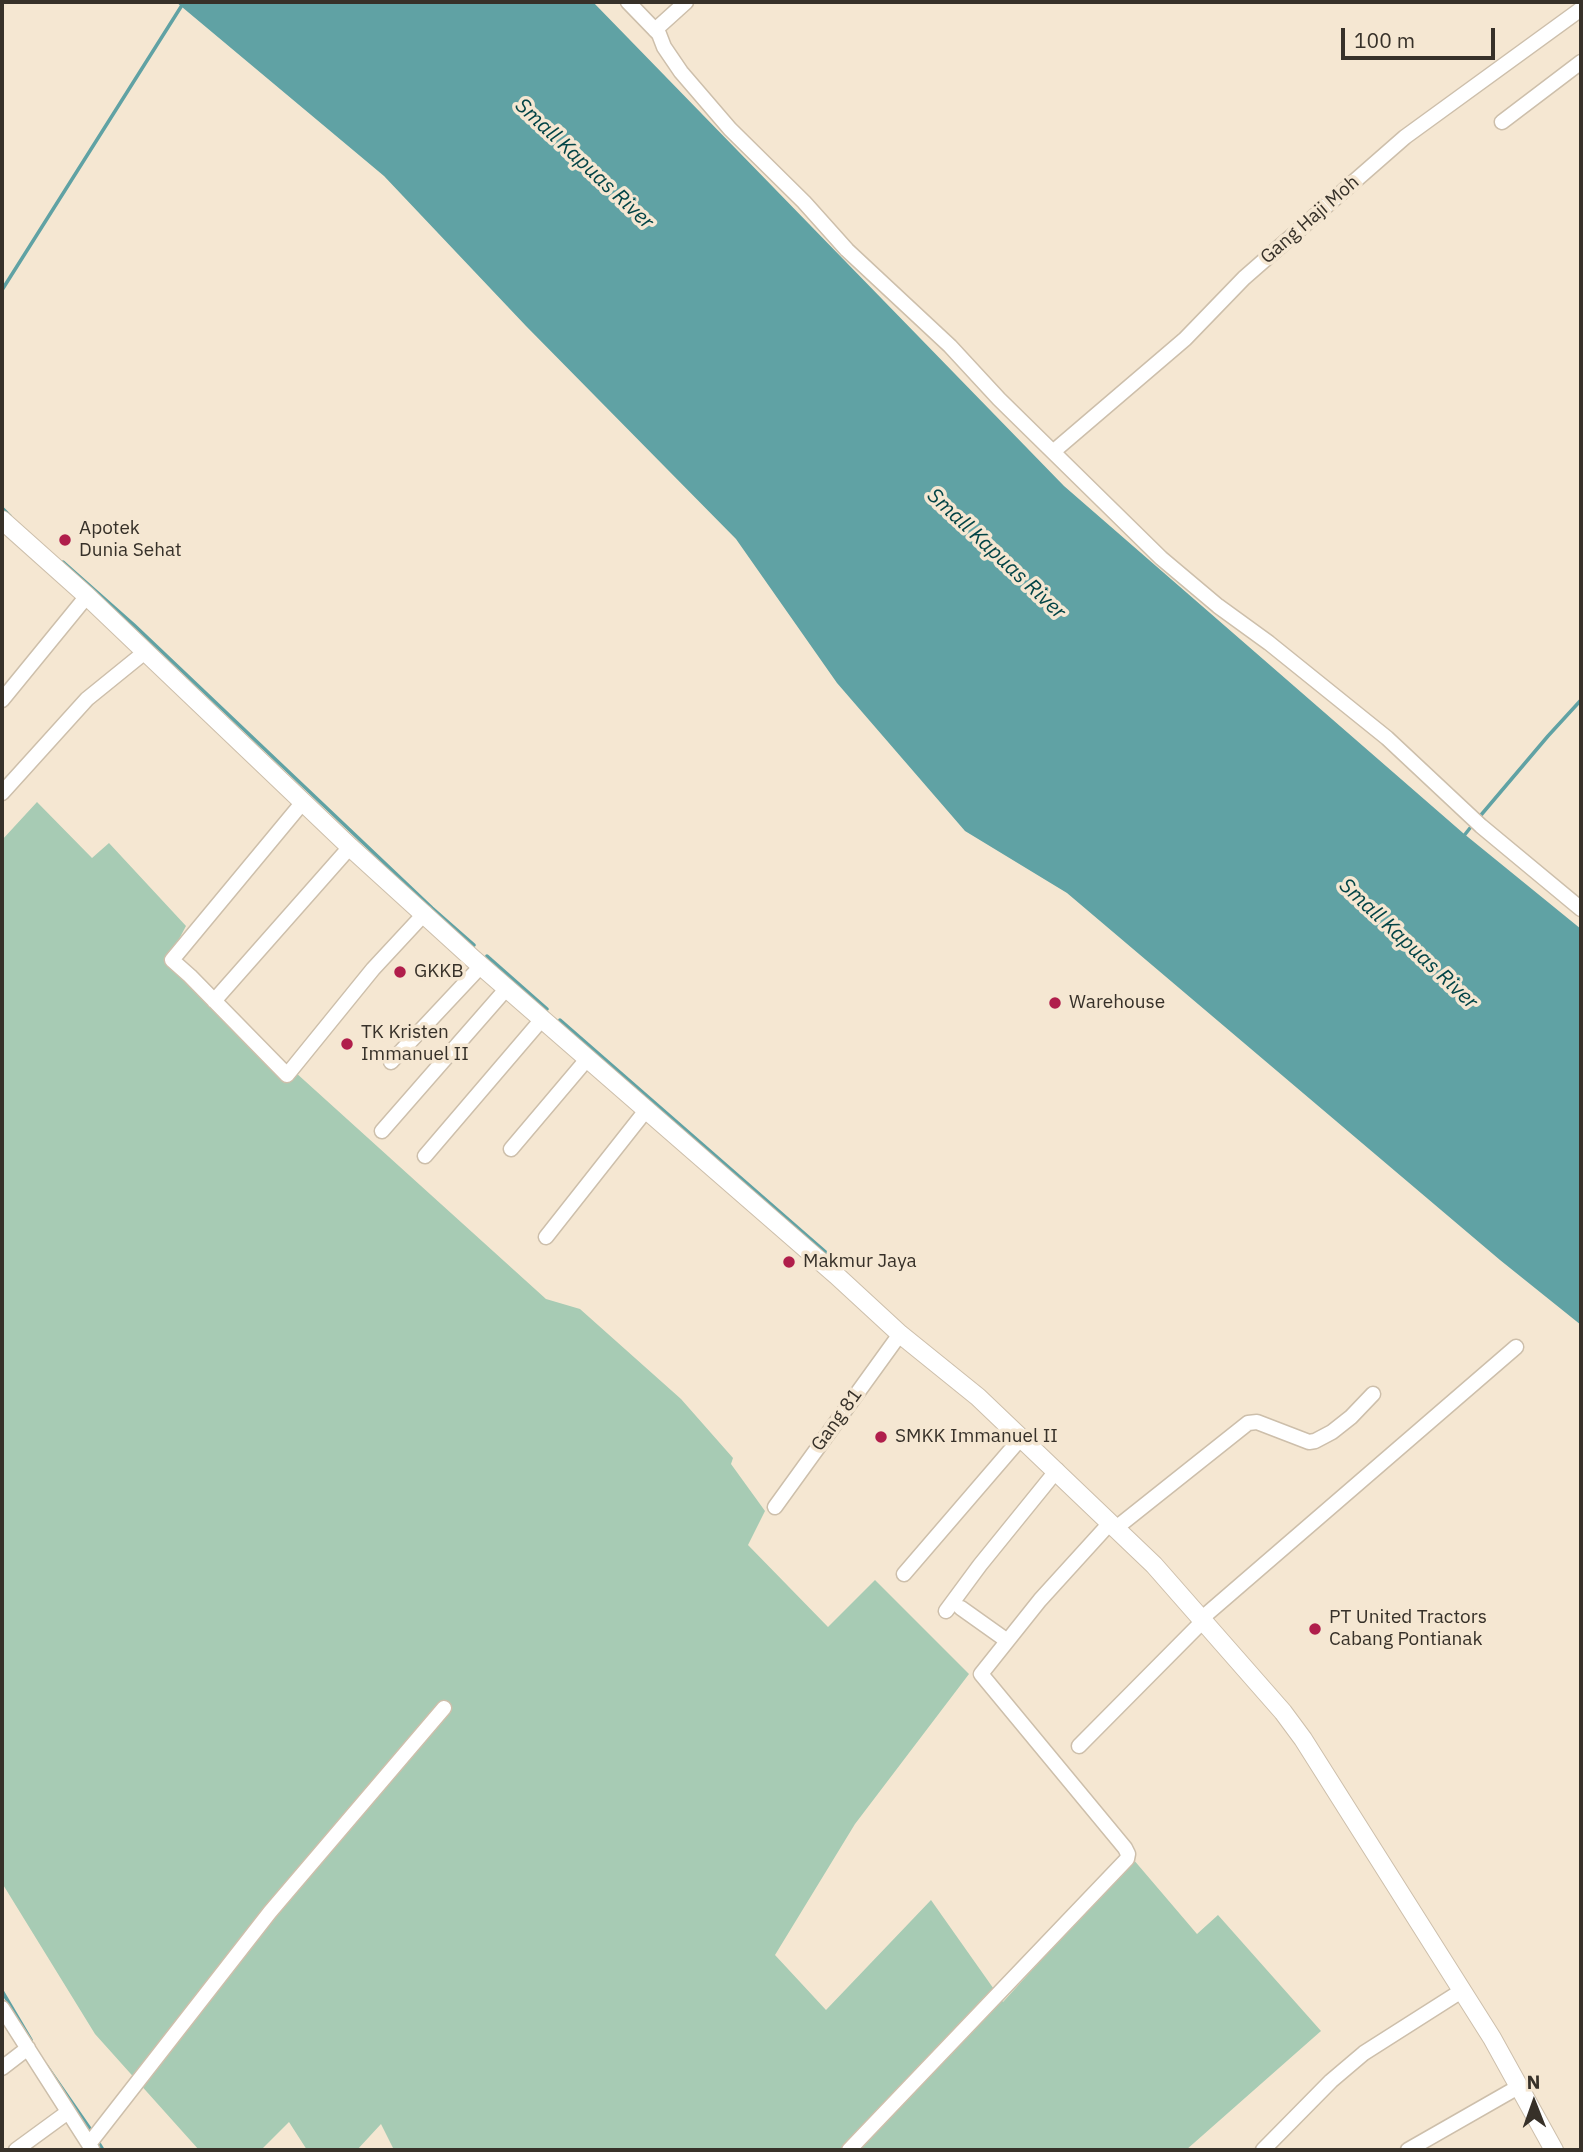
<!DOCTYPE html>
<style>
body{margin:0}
#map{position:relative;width:1583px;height:2152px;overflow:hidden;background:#f5e7d2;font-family:"IBM Plex Sans",sans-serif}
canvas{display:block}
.frame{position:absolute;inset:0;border:4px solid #373129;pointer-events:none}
.north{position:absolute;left:1499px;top:2068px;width:70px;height:70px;-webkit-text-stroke:5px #f5e7d2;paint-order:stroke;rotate:359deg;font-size:19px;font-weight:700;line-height:28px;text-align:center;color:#373129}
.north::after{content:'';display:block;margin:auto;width:24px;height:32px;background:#373129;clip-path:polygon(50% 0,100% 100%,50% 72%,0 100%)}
.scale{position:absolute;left:1341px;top:28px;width:154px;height:32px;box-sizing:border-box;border:4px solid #373129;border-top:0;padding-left:9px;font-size:21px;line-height:24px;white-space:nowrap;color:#373129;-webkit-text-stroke:5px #f5e7d2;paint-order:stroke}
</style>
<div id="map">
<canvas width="1583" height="2152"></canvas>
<div class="frame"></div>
<div class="north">N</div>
<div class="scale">100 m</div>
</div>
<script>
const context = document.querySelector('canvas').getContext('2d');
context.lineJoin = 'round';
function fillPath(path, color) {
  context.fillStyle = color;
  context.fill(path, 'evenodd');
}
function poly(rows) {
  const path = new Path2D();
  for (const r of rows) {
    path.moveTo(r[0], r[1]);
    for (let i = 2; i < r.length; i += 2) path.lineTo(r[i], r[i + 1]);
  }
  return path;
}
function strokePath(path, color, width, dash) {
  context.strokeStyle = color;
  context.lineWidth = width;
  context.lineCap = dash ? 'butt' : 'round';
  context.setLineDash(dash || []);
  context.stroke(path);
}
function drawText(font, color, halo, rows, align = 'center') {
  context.font = font + ' "IBM Plex Sans",sans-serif';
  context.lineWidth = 7;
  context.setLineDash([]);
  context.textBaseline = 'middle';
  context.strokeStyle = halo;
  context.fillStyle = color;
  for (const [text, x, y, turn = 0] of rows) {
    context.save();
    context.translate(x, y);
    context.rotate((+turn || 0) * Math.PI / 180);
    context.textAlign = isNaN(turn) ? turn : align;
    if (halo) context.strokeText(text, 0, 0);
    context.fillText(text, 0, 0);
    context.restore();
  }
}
const green = poly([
 [37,802,92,858,109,843,186,926,169,958,546,1299,580,1309,681,1399,733,1458,731,1464,765,1511,748,1545,828,1627,875,1580,969,1674,855,1824,775,1955,826,2010,931,1900,1003,2002,1133,1859,1197,1934,1218,1915,1321,2031,1186,2150,394,2150,381,2124,357,2150,307,2150,289,2122,261,2150,199,2150,95,2034,2,1883,2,840]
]);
const water = poly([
 [176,2,593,2,1064,486,1463,833,1581,929,1581,1325,1500,1260,1067,893,965,831,837,683,736,539,526,326,384,176]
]);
const stream = poly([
 [2,290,184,2],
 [2,508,10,516],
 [63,562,134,625,432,908,474,945],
 [1481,815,1548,736,1581,700],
 [1463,837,1470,828],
 [487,956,547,1009],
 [560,1020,837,1262],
 [2,1991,31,2040],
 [46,2065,93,2133],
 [97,2140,103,2150]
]);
const minor = poly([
 [628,2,659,34,664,47,681,72,730,129,804,202,847,250,950,346,999,399,1161,558,1218,606,1269,643,1387,738,1481,826,1581,909],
 [655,30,686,2],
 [1502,122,1581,62],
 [1054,451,1185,339,1244,278,1405,137,1581,9],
 [2,700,87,596],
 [2,793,87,699,145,652],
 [303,802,172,960,190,976,287,1075,373,969,425,913],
 [214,1001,350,847],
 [391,1062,481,966],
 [382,1131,507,988],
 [511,1149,588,1058],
 [425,1156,543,1018],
 [546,1237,647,1109],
 [775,1507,900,1334],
 [1116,1528,1248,1423,1257,1422,1309,1442,1315,1441,1332,1432,1351,1417,1373,1394],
 [904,1574,1021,1438],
 [961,1608,1006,1640],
 [946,1611,980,1565,1057,1470],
 [1201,1619,1516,1347],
 [1079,1746,1203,1621],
 [2,2008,92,2149],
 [2,2068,28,2048],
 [89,2144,270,1912,444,1708],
 [16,2150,68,2112],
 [849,2150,1127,1859,1128,1854,1125,1848,981,1674,1040,1600,1110,1523],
 [1263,2150,1331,2081,1364,2053,1463,1990],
 [1408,2150,1520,2086]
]);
const major = poly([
 [2,520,87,596,350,847,472,958,836,1275,900,1334,978,1397,1154,1565,1283,1712,1303,1739,1492,2038,1554,2150]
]);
const markers = [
 [65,540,7,"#b01e4b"],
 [400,972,7,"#b01e4b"],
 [1055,1003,7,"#b01e4b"],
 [347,1044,7,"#b01e4b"],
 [789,1262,7,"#b01e4b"],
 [881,1437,7,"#b01e4b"],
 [1315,1629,7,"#b01e4b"]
];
const streetNames = [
 ["Gang Haji Moh",1310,220,-41],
 ["Gang 81",837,1420,-54]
];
const poiNames = [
 ["Apotek",79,529],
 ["Dunia Sehat",79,551],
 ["GKKB",414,972],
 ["Warehouse",1069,1003],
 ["TK Kristen",361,1033],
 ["Immanuel II",361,1055],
 ["Makmur Jaya",803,1262],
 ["SMKK Immanuel II",895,1437],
 ["PT United Tractors",1329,1618],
 ["Cabang Pontianak",1329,1640]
];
const waterNames = [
 ["Small Kapuas River",584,164,43],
 ["Small Kapuas River",996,554,43],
 ["Small Kapuas River",1408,944,43]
];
fillPath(green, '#a7cbb4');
fillPath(water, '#60a2a4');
strokePath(stream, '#60a2a4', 3.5);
strokePath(minor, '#cdbfab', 17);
strokePath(major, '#cdbfab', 20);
strokePath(minor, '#fff', 14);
strokePath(major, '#fff', 18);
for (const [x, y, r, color] of markers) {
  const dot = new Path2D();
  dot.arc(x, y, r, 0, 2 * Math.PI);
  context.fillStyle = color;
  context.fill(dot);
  strokePath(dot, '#f5e7d2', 2.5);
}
drawText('19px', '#373129', '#f5e7d2', streetNames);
drawText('19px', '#373129', '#f5e7d2', poiNames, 'left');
drawText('italic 21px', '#034446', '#f5e7d2', waterNames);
</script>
